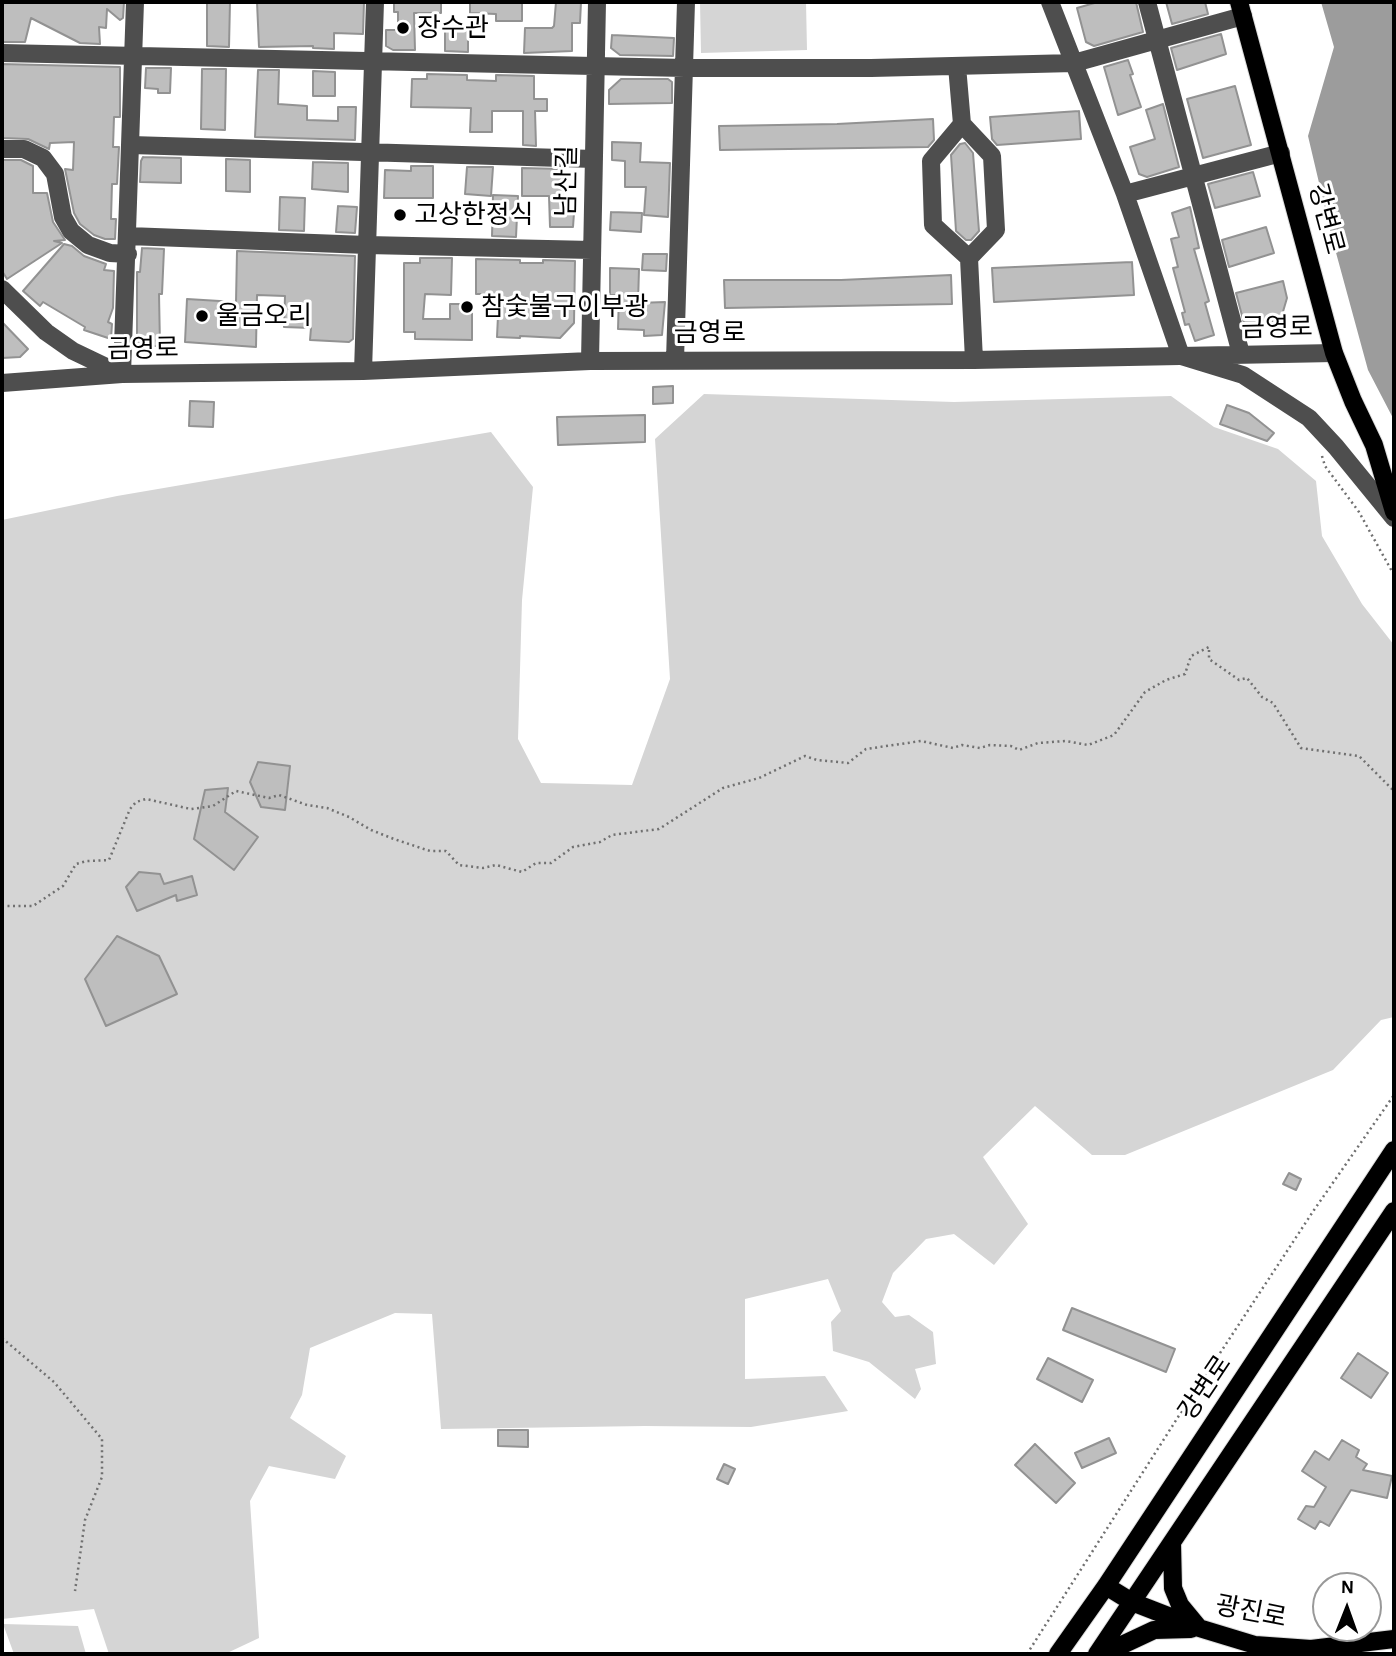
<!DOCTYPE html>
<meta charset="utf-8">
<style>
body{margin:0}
#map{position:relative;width:1396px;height:1656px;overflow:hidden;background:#fff;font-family:"Alegreya Sans",sans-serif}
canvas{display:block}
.frame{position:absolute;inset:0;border:4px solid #000;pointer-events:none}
.north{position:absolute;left:1312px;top:1572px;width:70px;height:70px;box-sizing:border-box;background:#fff;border:2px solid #999;border-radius:50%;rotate:1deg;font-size:19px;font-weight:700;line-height:28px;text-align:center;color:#000}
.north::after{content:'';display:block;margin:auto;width:24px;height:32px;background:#000;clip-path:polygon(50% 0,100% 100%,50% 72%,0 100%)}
</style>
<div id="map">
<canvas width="1396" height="1656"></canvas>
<div class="frame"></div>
<div class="north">N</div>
</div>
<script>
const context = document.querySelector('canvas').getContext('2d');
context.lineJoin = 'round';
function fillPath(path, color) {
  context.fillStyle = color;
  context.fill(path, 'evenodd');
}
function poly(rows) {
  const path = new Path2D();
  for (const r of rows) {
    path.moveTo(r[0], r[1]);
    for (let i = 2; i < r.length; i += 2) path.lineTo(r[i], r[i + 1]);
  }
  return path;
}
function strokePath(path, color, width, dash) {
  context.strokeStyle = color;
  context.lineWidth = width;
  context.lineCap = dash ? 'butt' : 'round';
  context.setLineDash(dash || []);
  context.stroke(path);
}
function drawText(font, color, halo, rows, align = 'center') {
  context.font = font + ' "Alegreya Sans","Noto Sans KR",sans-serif';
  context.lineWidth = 6;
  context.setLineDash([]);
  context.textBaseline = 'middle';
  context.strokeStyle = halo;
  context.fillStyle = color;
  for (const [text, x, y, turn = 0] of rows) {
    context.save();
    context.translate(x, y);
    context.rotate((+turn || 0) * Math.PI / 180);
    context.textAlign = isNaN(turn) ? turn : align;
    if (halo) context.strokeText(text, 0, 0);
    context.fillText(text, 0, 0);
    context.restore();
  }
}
const green = poly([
 [700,2,806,2,807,50,701,53],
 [704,394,954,402,1171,396,1214,427,1278,449,1316,481,1322,536,1362,604,1394,645,1394,1017,1381,1020,1333,1070,1125,1155,1092,1155,1035,1106,983,1157,1028,1224,994,1265,954,1234,926,1239,893,1273,882,1302,895,1317,909,1315,933,1332,936,1364,915,1369,921,1389,915,1399,869,1362,833,1351,831,1322,841,1311,828,1279,745,1299,745,1379,825,1376,848,1411,751,1427,645,1426,441,1429,432,1314,395,1313,310,1348,302,1395,290,1418,346,1456,335,1479,269,1466,250,1501,259,1638,225,1654,109,1654,94,1609,2,1619,2,520,117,496,491,432,533,487,522,600,518,739,541,783,632,785,670,679,655,439],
 [3,1624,78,1626,86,1654,14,1654]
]);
const water = poly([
 [1321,2,1394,2,1394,420,1368,370,1332,238,1308,136,1334,47]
]);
const building = poly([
 [3,2,124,2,123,18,120,20,107,9,106,28,99,27,100,44,80,43,31,18,25,42,2,42,3,2],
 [207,2,230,2,229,47,207,46,207,2],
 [257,2,364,2,363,34,334,33,334,49,313,48,313,46,259,47,257,2],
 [394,2,441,2,441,13,414,13,415,50,393,50,386,46,386,30,398,30,398,12,394,12,394,2],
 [470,2,522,2,522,21,496,21,496,14,470,13,470,2],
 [556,2,581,2,580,23,572,23,572,51,524,53,525,28,552,28,554,26,556,2],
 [1098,2,1136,2,1143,32,1094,46,1086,42,1077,8,1098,2],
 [1166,2,1205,2,1208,14,1172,24,1166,2],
 [445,25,468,26,468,52,445,51,445,25],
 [1221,34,1226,54,1177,70,1171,48,1221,34],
 [612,35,674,38,673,56,620,55,611,48,612,35],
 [1128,60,1133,74,1130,75,1141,107,1118,115,1104,67,1128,60],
 [2,64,120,67,120,117,114,117,113,147,119,147,117,184,112,184,111,219,116,219,115,239,105,239,94,235,80,224,74,213,65,169,73,170,74,142,50,143,49,149,28,139,2,138,2,64],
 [146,68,171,68,170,93,158,93,158,89,145,88,146,68],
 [202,69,226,69,225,130,201,129,202,69],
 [258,70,279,70,278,104,307,106,307,120,338,121,338,107,356,107,355,140,255,137,258,70],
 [313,71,335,72,335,96,313,96,313,71],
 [427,74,467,75,467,80,496,81,496,75,534,76,534,99,547,99,547,111,535,111,536,146,523,145,523,111,492,111,492,132,470,132,471,108,411,107,412,79,427,79,427,74],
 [621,79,668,79,672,82,672,103,609,104,609,90,621,79],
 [1235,86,1251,145,1203,158,1187,99,1235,86],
 [1163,104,1179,167,1147,177,1139,174,1130,147,1155,139,1146,110,1163,104],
 [1079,111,1081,139,997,145,992,139,990,117,1079,111],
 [933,119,934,140,928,147,720,150,719,126,837,124,933,119],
 [612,142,641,143,640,162,670,163,668,217,644,215,646,187,625,187,625,161,612,160,612,142],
 [965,143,973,153,979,231,971,240,966,240,956,231,951,155,960,144,965,143],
 [143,157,181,158,181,183,140,182,141,161,143,157],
 [226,159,250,160,250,192,226,191,226,159],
 [2,160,21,160,33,166,33,193,47,193,53,222,65,240,54,241,62,243,7,279,2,271,2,160],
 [313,162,348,163,348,192,312,189,313,162],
 [411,166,433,166,433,198,384,198,385,170,411,171,411,166],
 [467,167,493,167,491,196,465,194,467,167],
 [522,168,563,169,562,213,574,213,573,227,550,227,549,196,522,196,522,168],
 [1253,172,1260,196,1215,208,1208,184,1253,172],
 [493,195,518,196,516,237,492,236,493,195],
 [280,197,305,198,304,231,279,230,280,197],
 [338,206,357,207,355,233,336,232,338,206],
 [1190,207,1199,248,1194,249,1209,301,1205,303,1214,335,1195,341,1189,324,1185,325,1182,313,1185,312,1173,268,1178,267,1171,239,1179,237,1172,213,1190,207],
 [611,212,642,213,641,232,610,230,611,212],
 [1266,227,1274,253,1229,267,1222,240,1266,227],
 [64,244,72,246,84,256,106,264,104,270,114,271,113,308,108,322,112,324,111,339,84,330,85,327,43,302,40,306,23,291,64,244],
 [142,248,164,249,162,294,159,294,160,346,137,346,137,272,140,272,142,248],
 [237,251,355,256,353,339,349,342,310,340,311,328,284,327,285,296,257,295,256,347,185,342,187,299,236,302,237,251],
 [643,254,667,254,666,271,642,270,643,254],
 [420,258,452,258,451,295,425,294,423,319,450,319,450,304,472,304,472,340,415,339,415,332,404,332,404,263,420,263,420,258],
 [476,259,520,260,520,263,543,263,543,260,575,261,574,323,560,338,520,336,520,338,497,337,499,294,476,294,476,259],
 [1132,262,1134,295,994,302,992,268,1132,262],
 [610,268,639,269,638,303,665,302,662,335,644,336,644,330,618,329,619,295,610,295,610,268],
 [951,275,952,304,725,308,724,280,841,280,951,275],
 [1283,281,1287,298,1282,315,1266,325,1244,323,1236,293,1283,281],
 [2,322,28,349,20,357,2,358,2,322],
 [673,386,673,403,653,404,653,387,673,386],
 [190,401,214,402,213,427,189,426,190,401],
 [1227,405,1249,413,1274,433,1267,441,1220,424,1227,405],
 [645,415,645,442,558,445,557,417,645,415],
 [258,762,290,766,285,810,261,807,250,782,258,762],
 [228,788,225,812,258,837,234,870,194,839,205,790,228,788],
 [139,872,160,874,164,884,192,876,197,895,177,901,176,895,137,911,126,887,139,872],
 [117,936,159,956,177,994,106,1026,85,979,117,936],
 [1289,1173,1301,1179,1296,1190,1283,1184,1289,1173],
 [1072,1308,1175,1349,1166,1372,1063,1330,1072,1308],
 [1358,1353,1388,1373,1371,1398,1341,1378,1358,1353],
 [1048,1358,1093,1380,1082,1402,1037,1379,1048,1358],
 [498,1430,528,1430,528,1447,498,1446,498,1430],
 [1109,1438,1116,1453,1082,1468,1075,1453,1109,1438],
 [1342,1440,1359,1450,1356,1457,1367,1464,1363,1470,1392,1476,1387,1498,1351,1490,1329,1526,1320,1521,1315,1529,1298,1519,1306,1506,1314,1507,1326,1487,1302,1471,1315,1451,1329,1460,1342,1440],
 [1035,1444,1075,1483,1056,1503,1015,1465,1035,1444],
 [724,1464,735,1469,728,1484,717,1479,724,1464]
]);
const path = poly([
 [1322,456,1325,466,1359,512,1394,575],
 [2,906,33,906,63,886,76,864,87,861,109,860,130,809,136,802,146,799,191,809,213,806,236,791,269,798,279,795,307,805,327,808,349,817,371,830,394,839,430,851,446,851,459,865,483,868,496,865,522,872,536,863,551,863,573,847,600,842,612,835,659,829,723,788,759,778,805,756,817,760,848,763,866,749,921,741,953,748,962,745,980,748,990,745,1011,746,1019,750,1038,743,1066,741,1088,745,1114,735,1145,692,1166,680,1185,674,1191,656,1209,647,1209,659,1239,680,1247,678,1262,697,1273,703,1301,748,1359,756,1394,791],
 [2,1338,54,1382,102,1439,102,1477,85,1520,75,1591],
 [1027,1654,1180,1414,1314,1210,1394,1095]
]);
const minor = poly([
 [1050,2,1125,194,1181,356,1243,375,1309,418,1336,447,1394,518],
 [1147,2,1241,354],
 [2,53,685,68,871,68,1074,63,1243,16],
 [957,66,962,124,992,156,996,230,969,258],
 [962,124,931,161,933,225,969,258,974,360],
 [131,145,594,159],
 [2,149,24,149,43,158,55,174,63,217,71,231,88,245,110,253,128,254],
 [1125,194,1281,153],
 [128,236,367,245,592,250],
 [2,289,46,332,73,351,119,373],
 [675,360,686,2],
 [590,361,597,2],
 [363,371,375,2],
 [122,374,135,2],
 [2,383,122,374,363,371,590,361,974,360,1334,353]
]);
const major = poly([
 [1239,2,1334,353,1353,401,1374,445,1394,512],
 [1172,1543,1173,1588,1180,1605,1199,1628],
 [1106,1586,1132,1602,1199,1628,1255,1645,1311,1649,1394,1639],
 [1058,1654,1106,1586,1394,1150],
 [1097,1654,1394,1211],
 [1109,1654,1122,1645,1154,1630,1191,1629]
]);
const markers = [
 [403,28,7,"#000"],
 [400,215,7,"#000"],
 [467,307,7,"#000"],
 [202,316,7,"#000"]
];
const poiNames = [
 ["장수관",417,28],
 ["고상한정식",414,215],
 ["참숯불구이부광",481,307],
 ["울금오리",216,316]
];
const streetNames = [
 ["남산길",567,181,-89],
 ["강변로",1326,219,75],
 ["금영로",1277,328,-1],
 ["금영로",710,333],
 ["금영로",143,349,-1],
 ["강변로",1205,1388,-56],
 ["광진로",1251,1612,11]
];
fillPath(green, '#d5d5d5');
fillPath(water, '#9c9c9c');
fillPath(building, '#bebebe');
strokePath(building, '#929292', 2);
strokePath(major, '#dbdbdb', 20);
strokePath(path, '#707070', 2.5, [2, 3.5]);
strokePath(minor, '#4e4e4e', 18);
strokePath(major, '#000', 18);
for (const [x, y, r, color] of markers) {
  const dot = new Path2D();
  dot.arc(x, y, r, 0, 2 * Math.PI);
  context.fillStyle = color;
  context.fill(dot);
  strokePath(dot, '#fff', 2.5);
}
drawText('26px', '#000', '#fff', poiNames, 'left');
drawText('26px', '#000', '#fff', streetNames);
</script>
